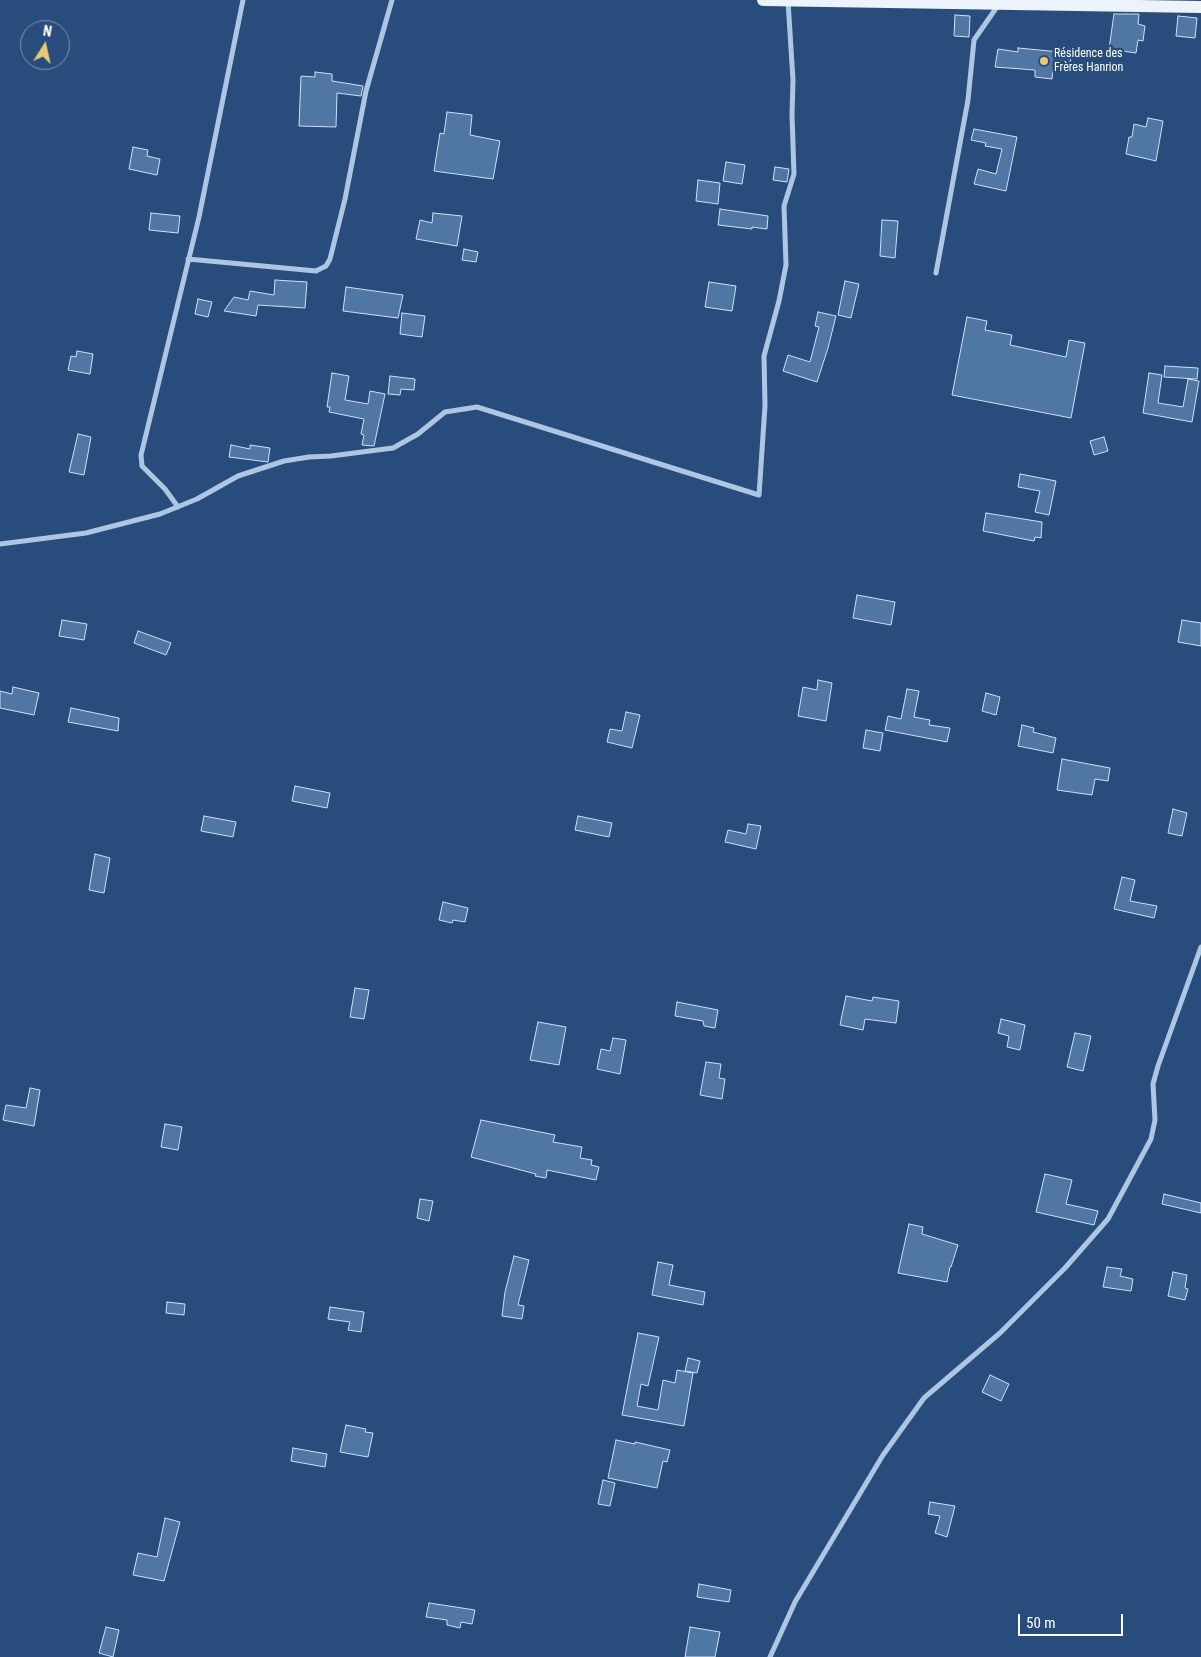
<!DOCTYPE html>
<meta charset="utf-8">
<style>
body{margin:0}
#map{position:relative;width:1201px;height:1657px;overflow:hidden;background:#284d7c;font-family:"Roboto Condensed",sans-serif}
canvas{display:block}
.north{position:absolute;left:20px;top:20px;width:50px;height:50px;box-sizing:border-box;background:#284d7c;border:1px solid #7e94b0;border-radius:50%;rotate:10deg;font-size:14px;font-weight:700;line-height:20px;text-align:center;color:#fff}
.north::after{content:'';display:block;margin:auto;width:18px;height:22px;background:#ebc873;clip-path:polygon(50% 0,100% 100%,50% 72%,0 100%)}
.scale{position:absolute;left:1018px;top:1614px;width:105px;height:22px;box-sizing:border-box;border:2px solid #fff;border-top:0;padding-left:6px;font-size:15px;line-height:18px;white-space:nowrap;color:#fff;-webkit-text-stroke:4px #284d7c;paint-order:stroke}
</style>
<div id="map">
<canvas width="1201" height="1657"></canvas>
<div class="north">N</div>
<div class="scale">50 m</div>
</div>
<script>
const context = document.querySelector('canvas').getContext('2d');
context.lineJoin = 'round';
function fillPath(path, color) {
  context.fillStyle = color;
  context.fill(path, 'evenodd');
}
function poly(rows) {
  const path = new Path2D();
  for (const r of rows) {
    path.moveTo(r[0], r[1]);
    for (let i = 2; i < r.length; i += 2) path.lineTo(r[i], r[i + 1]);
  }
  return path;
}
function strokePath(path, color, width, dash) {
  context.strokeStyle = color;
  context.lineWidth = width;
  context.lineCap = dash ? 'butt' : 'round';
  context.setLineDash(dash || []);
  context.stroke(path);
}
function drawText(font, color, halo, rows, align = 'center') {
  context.font = font + ' "Roboto Condensed",sans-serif';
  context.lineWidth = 5;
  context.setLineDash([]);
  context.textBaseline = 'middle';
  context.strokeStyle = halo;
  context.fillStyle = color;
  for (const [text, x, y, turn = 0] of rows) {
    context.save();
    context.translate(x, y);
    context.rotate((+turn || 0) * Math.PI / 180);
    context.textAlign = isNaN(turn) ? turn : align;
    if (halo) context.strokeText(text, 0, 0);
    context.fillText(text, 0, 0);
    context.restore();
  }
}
const building = poly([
 [1114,14,1139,14,1138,24,1145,26,1143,41,1138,40,1136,53,1109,49,1114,14],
 [955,15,970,16,969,37,954,36,955,15],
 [1178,16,1197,18,1195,38,1176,36,1178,16],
 [1018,48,1071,53,1070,71,1053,70,1052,79,1035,77,1035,70,995,67,998,49,1018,52,1018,48],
 [315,72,332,74,332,81,363,86,361,96,337,93,336,127,299,126,301,76,315,77,315,72],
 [447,112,472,115,470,135,500,141,493,179,434,171,440,133,444,134,447,112],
 [1148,118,1163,121,1156,161,1126,154,1129,137,1132,137,1134,124,1146,127,1148,118],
 [974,129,1017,137,1006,191,974,184,978,169,996,174,1002,149,985,146,986,143,971,140,974,129],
 [133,147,148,150,147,156,160,159,157,175,129,169,133,147],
 [726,162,745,165,742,184,723,181,726,162],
 [775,167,789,169,787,182,773,180,775,167],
 [698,180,720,183,718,204,696,201,698,180],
 [720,209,768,216,767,229,752,227,752,229,718,225,720,209],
 [151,213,180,216,178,233,149,230,151,213],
 [433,213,462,216,457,246,416,239,420,220,432,223,433,213],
 [882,220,898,221,895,258,880,256,882,220],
 [464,249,478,252,476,262,462,260,464,249],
 [275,280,307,282,305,308,258,305,256,316,224,311,234,297,248,300,250,291,274,295,275,280],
 [845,281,859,284,851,318,838,315,845,281],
 [709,282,736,286,732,311,705,307,709,282],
 [346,287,403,295,398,318,343,311,346,287],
 [198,299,212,302,208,317,195,314,198,299],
 [818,312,836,316,828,348,817,382,783,371,788,355,810,362,819,327,815,326,818,312],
 [402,313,425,316,422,337,400,334,402,313],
 [967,317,987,321,985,330,1012,335,1010,345,1066,357,1069,340,1085,343,1071,418,952,395,967,317],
 [77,351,93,354,90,374,68,370,71,356,76,357,77,351],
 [1165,366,1198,368,1197,379,1164,377,1165,366],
 [332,373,349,376,345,400,368,404,370,391,385,394,374,446,362,445,364,435,361,434,364,419,329,412,330,407,327,407,332,373],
 [1149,373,1162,375,1158,403,1183,407,1188,379,1199,381,1192,422,1143,413,1149,373],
 [390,376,415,379,414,390,401,389,400,395,388,394,390,376],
 [78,434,91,437,84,475,69,472,78,434],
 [1104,437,1108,451,1094,455,1090,441,1104,437],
 [231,445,250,449,250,445,270,448,268,462,229,457,231,445],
 [1020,474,1056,481,1049,515,1035,512,1040,491,1018,487,1020,474],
 [986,513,1042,522,1041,538,1035,537,1034,541,983,531,986,513],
 [857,595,895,602,891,625,853,618,857,595],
 [62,620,87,624,84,640,59,636,62,620],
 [1182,620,1201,623,1201,646,1178,642,1182,620],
 [138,631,171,643,166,655,134,643,138,631],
 [818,680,832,683,826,721,798,716,803,687,817,690,818,680],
 [13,687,39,693,34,715,0,708,0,691,12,694,13,687],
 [907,689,919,691,914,717,930,720,929,725,950,728,947,742,885,730,888,716,901,719,907,689],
 [986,693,1000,697,996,715,982,711,986,693],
 [71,708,119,718,118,731,68,722,71,708],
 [626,712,640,715,632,748,607,742,610,729,622,731,626,712],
 [1022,725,1034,728,1033,732,1056,738,1053,753,1018,746,1022,725],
 [866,730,883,733,880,751,863,748,866,730],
 [1062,759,1110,768,1108,781,1095,779,1092,795,1057,790,1062,759],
 [295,786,330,793,327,808,292,801,295,786],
 [1173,809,1187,813,1182,836,1168,833,1173,809],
 [204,816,236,822,233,837,201,831,204,816],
 [578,816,612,823,609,837,575,830,578,816],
 [748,824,761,826,756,849,725,842,728,830,746,834,748,824],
 [95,854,110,858,104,893,89,890,95,854],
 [1122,877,1135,880,1130,901,1157,906,1154,918,1114,909,1122,877],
 [443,902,468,908,465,922,453,920,452,923,439,920,443,902],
 [355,988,369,990,364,1019,350,1017,355,988],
 [846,996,872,1001,873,997,899,1001,896,1023,865,1019,863,1030,840,1025,846,996],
 [677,1002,718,1010,715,1028,704,1026,703,1021,675,1016,677,1002],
 [1001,1019,1025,1025,1020,1050,1007,1047,1009,1036,998,1033,1001,1019],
 [538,1022,566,1027,559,1065,530,1060,538,1022],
 [1075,1033,1091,1036,1083,1071,1067,1067,1075,1033],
 [613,1038,626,1040,620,1074,597,1069,601,1049,610,1051,613,1038],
 [706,1062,721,1064,719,1078,725,1079,722,1099,700,1095,706,1062],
 [30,1088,40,1090,34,1126,3,1120,6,1105,26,1108,30,1088],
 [481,1120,555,1135,553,1142,582,1147,580,1158,592,1160,591,1165,599,1167,596,1180,547,1170,546,1178,535,1176,536,1174,471,1157,481,1120],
 [165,1124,182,1127,178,1150,161,1147,165,1124],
 [1045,1174,1072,1180,1066,1204,1098,1211,1094,1225,1036,1212,1045,1174],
 [1164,1194,1201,1203,1201,1213,1162,1204,1164,1194],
 [420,1199,433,1201,429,1221,417,1218,420,1199],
 [909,1224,923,1227,922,1234,958,1245,951,1267,950,1267,947,1282,898,1273,909,1224],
 [514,1256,529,1260,518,1305,524,1306,522,1319,502,1316,505,1292,514,1256],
 [658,1262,673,1265,669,1285,705,1292,703,1305,652,1295,658,1262],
 [1107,1267,1122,1269,1120,1276,1133,1279,1131,1291,1103,1287,1107,1267],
 [1173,1272,1187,1275,1185,1288,1188,1289,1185,1300,1168,1296,1173,1272],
 [167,1302,185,1304,184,1315,166,1313,167,1302],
 [330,1307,364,1312,361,1332,348,1330,350,1322,328,1319,330,1307],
 [638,1333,659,1337,648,1386,641,1384,637,1406,658,1410,663,1380,675,1383,677,1370,693,1373,684,1426,622,1415,638,1333],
 [688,1358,700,1361,697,1373,685,1371,688,1358],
 [990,1375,1009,1384,1001,1401,982,1392,990,1375],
 [346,1425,366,1429,365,1432,373,1433,368,1457,340,1452,346,1425],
 [616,1440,635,1444,635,1442,670,1450,667,1462,663,1461,657,1488,608,1478,616,1440],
 [293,1448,327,1454,325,1467,291,1461,293,1448],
 [603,1480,615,1483,610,1506,598,1504,603,1480],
 [930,1502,955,1506,947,1537,935,1533,940,1516,928,1514,930,1502],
 [165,1518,180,1522,164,1581,133,1575,138,1553,157,1557,165,1518],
 [699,1584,731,1590,729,1602,697,1597,699,1584],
 [429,1603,475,1610,472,1624,461,1622,460,1628,447,1625,447,1620,426,1617,429,1603],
 [106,1627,119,1630,113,1657,99,1653,106,1627],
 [690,1627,720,1632,715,1657,685,1657,690,1627]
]);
const minor = poly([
 [188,259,316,271,326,266,330,259,345,199,366,91,392,0],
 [936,273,968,100,974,40,999,4],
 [178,507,165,489,142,466,141,455,199,217,243,0],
 [0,544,86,533,160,514,197,499,238,476,284,461,309,457,331,456,393,448,418,434,445,412,477,407,759,495,765,406,764,356,779,301,786,265,784,206,794,174,792,115,793,80,788,1],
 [770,1657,795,1602,883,1455,924,1398,1000,1333,1065,1268,1108,1219,1151,1139,1155,1120,1153,1084,1158,1066,1201,947]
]);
const primary = poly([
 [763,0,1201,7]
]);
const markers = [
 [1044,61,5,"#ebc873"]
];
const poiNames = [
 ["Résidence des",1054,54],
 ["Frères Hanrion",1054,68]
];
fillPath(building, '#5077a4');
strokePath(building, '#cfe0f4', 1);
strokePath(minor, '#adc6e4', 5);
strokePath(primary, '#ecf3fc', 12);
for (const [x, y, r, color] of markers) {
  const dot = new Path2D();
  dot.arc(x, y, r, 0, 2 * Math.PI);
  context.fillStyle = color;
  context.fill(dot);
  strokePath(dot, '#284d7c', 2);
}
drawText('12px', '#fff', '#284d7c', poiNames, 'left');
</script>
